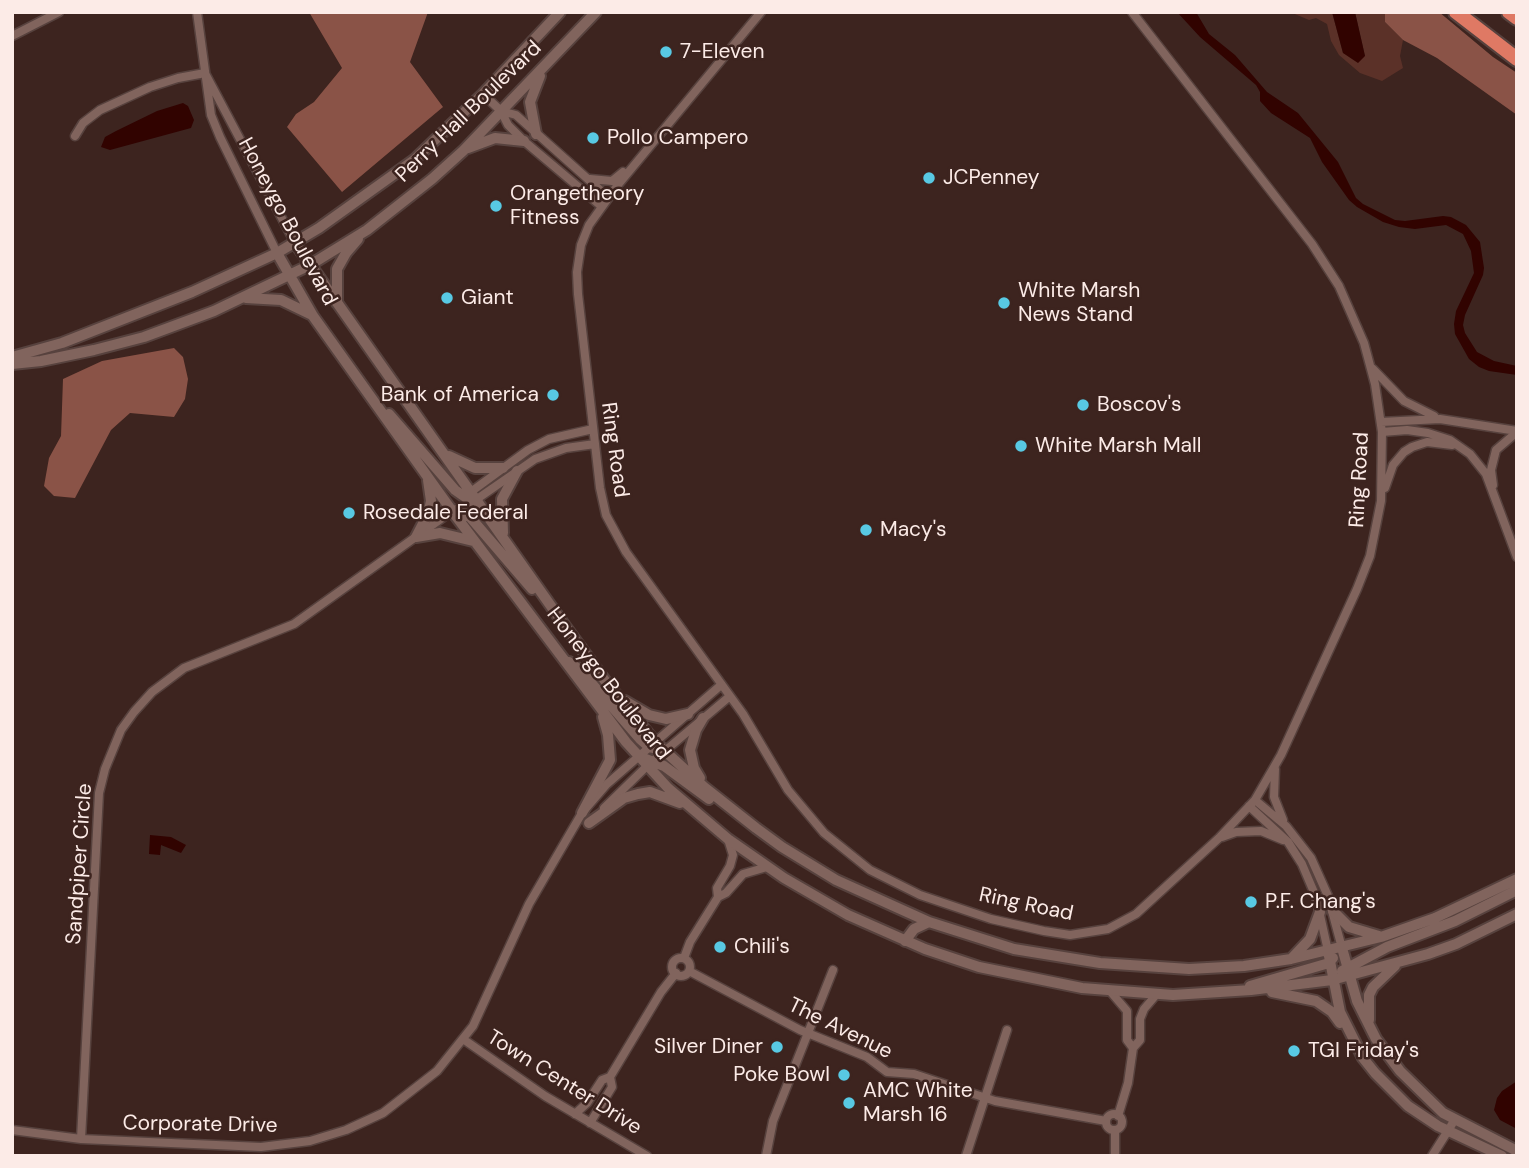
<!DOCTYPE html>
<style>
body{margin:0}
#map{position:relative;width:1529px;height:1168px;overflow:hidden;background:#3d241f;font-family:"DM Sans",sans-serif}
canvas{display:block}
.frame{position:absolute;inset:0;border:14px solid #fcebe7;pointer-events:none}
</style>
<div id="map">
<canvas width="1529" height="1168"></canvas>
<div class="frame"></div>
</div>
<script>
const context = document.querySelector('canvas').getContext('2d');
context.lineJoin = 'round';
function fillPath(path, color) {
  context.fillStyle = color;
  context.fill(path, 'evenodd');
}
function poly(rows) {
  const path = new Path2D();
  for (const r of rows) {
    if (r.length === 3) {
      path.moveTo(r[0] + r[2], r[1]);
      path.arc(r[0], r[1], r[2], 0, 2 * Math.PI);
      continue;
    }
    path.moveTo(r[0], r[1]);
    for (let i = 2; i < r.length; i += 2) path.lineTo(r[i], r[i + 1]);
  }
  return path;
}
function strokePath(path, color, width, dash) {
  context.strokeStyle = color;
  context.lineWidth = width;
  context.lineCap = dash ? 'butt' : 'round';
  context.setLineDash(dash || []);
  context.stroke(path);
}
function drawText(font, color, halo, rows, align = 'center') {
  context.font = font + ' "DM Sans",sans-serif';
  context.lineWidth = 5;
  context.setLineDash([]);
  context.textBaseline = 'middle';
  context.strokeStyle = halo;
  context.fillStyle = color;
  for (const [text, x, y, turn = 0] of rows) {
    context.save();
    context.translate(x, y);
    context.rotate((+turn || 0) * Math.PI / 180);
    context.textAlign = isNaN(turn) ? turn : align;
    if (halo) context.strokeText(text, 0, 0);
    context.fillText(text, 0, 0);
    context.restore();
  }
}
const green = poly([
 [1290,12,1332,12,1343,53,1365,56,1355,12,1385,12,1385,22,1403,40,1400,56,1403,68,1382,81,1360,73,1339,55,1331,41,1327,24,1316,18,1309,20]
]);
const forest = poly([
 [309,12,428,12,410,62,443,107,342,192,287,127,296,114,314,102,342,68],
 [1385,12,1439,12,1493,57,1517,73,1517,115,1437,58,1403,40,1385,22],
 [174,348,183,357,188,379,185,399,174,417,130,413,111,430,75,498,54,496,44,486,49,458,61,436,63,379,102,361]
]);
const water = poly([
 [1177,12,1196,12,1209,34,1235,55,1267,92,1298,113,1338,162,1356,198,1363,204,1395,220,1405,221,1443,216,1451,217,1466,225,1480,242,1484,268,1483,275,1465,315,1463,325,1465,333,1477,352,1494,361,1517,366,1517,375,1489,371,1479,367,1469,359,1455,334,1454,324,1456,311,1474,273,1471,251,1463,234,1446,225,1415,229,1399,227,1383,222,1357,207,1349,200,1322,162,1310,138,1271,113,1260,101,1260,92,1256,85,1200,37],
 [1332,12,1355,12,1365,56,1358,63,1343,53],
 [183,103,188,106,194,120,191,128,110,150,101,147,105,137,116,131,157,111],
 [150,835,171,837,186,845,181,853,161,845,160,855,149,854],
 [1517,1081,1517,1129,1500,1120,1494,1110,1497,1098,1502,1091]
]);
const street = poly([
 [197,12,211,115,220,137,277,253],
 [761,12,617,186,589,225,581,245,577,272,578,294,600,488,606,515,626,552,743,714,788,790,824,833,870,870,920,895,991,919,1044,931,1070,935,1108,929,1136,914,1219,838,1255,800,1281,755,1357,589,1370,556,1381,501,1382,432,1375,384,1364,343,1339,286,1312,244,1132,12],
 [12,36,59,12],
 [206,75,295,243],
 [483,94,501,111,508,125,524,141,601,206],
 [501,111,516,115,608,197],
 [75,136,83,123,100,110,150,87,178,78,205,73],
 [590,179,612,181,623,172],
 [1373,369,1404,401,1434,416],
 [1381,422,1440,419,1517,431],
 [1382,432,1407,430,1428,433,1450,440,1470,454,1486,474,1517,557],
 [1493,485,1491,470,1496,450,1517,432],
 [1385,488,1393,465,1404,452,1412,447,1427,442,1452,445],
 [468,494,528,450,549,439,593,429],
 [1275,769,1274,797,1283,820],
 [1255,800,1286,826,1311,858,1328,896,1342,948],
 [1249,806,1288,842,1302,864,1316,897,1328,951],
 [604,808,647,766,730,696],
 [1222,837,1236,832,1261,831,1283,840],
 [718,897,717,888,730,866,733,855,728,839],
 [684,958,690,942,718,897,726,893,743,874,767,867],
 [681,967,9],
 [689,971,800,1030,867,1057,887,1072,914,1074,995,1101,1106,1121],
 [1110,991,1127,1011,1127,1040,1133,1048],
 [463,1039,545,1096,647,1156],
 [610,1077,661,992,676,973],
 [1114,1122,8],
 [575,1114,587,1103,602,1080,610,1077,612,1087,590,1123],
 [1118,1116,1128,1083,1133,1048,1140,1040,1140,1019,1144,1009,1156,995],
 [12,1130,81,1139,261,1147,310,1141,346,1130,383,1113,437,1071,473,1026,529,904,582,813,607,784,721,685],
 [81,1139,99,793,105,769,121,730,134,712,152,692,184,668,294,624,452,511,477,499,535,459,566,448,595,444],
 [766,1156,773,1121,833,970],
 [966,1156,1007,1030],
 [1115,1156,1115,1130],
 [1432,1156,1454,1121]
]);
const secondary = poly([
 [536,134,530,102,540,76],
 [468,148,495,138,524,141],
 [295,243,565,626,606,682,655,742,704,787,756,828,782,847,836,880,929,922,1014,949,1100,963,1189,969,1244,966,1291,959,1381,937,1435,918,1517,879],
 [277,253,313,316,452,511,626,742,668,788,728,839,784,878,848,915,925,949,979,967,1082,988,1173,995,1251,990,1332,980,1428,954,1456,944,1517,914],
 [246,298,281,300,310,314],
 [337,303,337,269,346,253,358,239],
 [12,357,62,343,192,292,277,253,319,228,414,160,483,94,560,12],
 [12,364,41,361,94,350,144,337,214,311,310,265,367,230,432,179,463,151,596,12],
 [389,414,455,490,465,497,477,499],
 [449,456,475,468,503,468],
 [452,511,470,517,532,589],
 [503,533,502,499,517,471],
 [416,537,428,514,431,501,428,480],
 [416,537,440,533,473,541],
 [569,662,580,670,640,739,649,747,663,750],
 [625,701,649,715,666,719,688,714],
 [643,758,664,766,709,799],
 [700,778,694,768,690,750,696,730,703,718],
 [582,813,610,760,608,735,603,717],
 [589,823,624,798,638,794,650,792,680,803],
 [1333,911,1349,927,1379,936],
 [905,941,914,929,929,922],
 [1342,948,1357,1001,1376,1039,1400,1071,1443,1113,1517,1151],
 [1328,951,1340,1012,1363,1058,1375,1073,1408,1106,1438,1126,1502,1156],
 [1293,957,1310,939,1320,912],
 [1342,971,1387,947,1455,921,1517,890],
 [1250,986,1329,963,1333,958],
 [1272,992,1316,1001,1332,1012,1340,1023],
 [1369,1020,1369,995,1373,987,1395,966]
]);
const highway = poly([
 [1456,12,1517,59],
 [1509,12,1517,18]
]);
const markers = [
 [666,52,7,"#58c9e3"],
 [593,138,7,"#58c9e3"],
 [929,178,7,"#58c9e3"],
 [496,206,7,"#58c9e3"],
 [447,298,7,"#58c9e3"],
 [1004,303,7,"#58c9e3"],
 [553,395,7,"#58c9e3"],
 [1083,405,7,"#58c9e3"],
 [1021,446,7,"#58c9e3"],
 [349,513,7,"#58c9e3"],
 [866,530,7,"#58c9e3"],
 [1251,902,7,"#58c9e3"],
 [720,947,7,"#58c9e3"],
 [777,1047,7,"#58c9e3"],
 [1294,1051,7,"#58c9e3"],
 [844,1075,7,"#58c9e3"],
 [849,1103,7,"#58c9e3"]
];
const poiNames = [
 ["7-Eleven",680,52],
 ["Pollo Campero",607,138],
 ["JCPenney",943,178],
 ["Orangetheory",510,194],
 ["Fitness",510,218],
 ["White Marsh",1018,291],
 ["News Stand",1018,315],
 ["Giant",461,298],
 ["Bank of America",539,395,"right"],
 ["Boscov's",1097,405],
 ["White Marsh Mall",1035,446],
 ["Rosedale Federal",363,513],
 ["Macy's",880,530],
 ["P.F. Chang's",1265,902],
 ["Chili's",734,947],
 ["Silver Diner",763,1047,"right"],
 ["TGI Friday's",1308,1051],
 ["Poke Bowl",830,1075,"right"],
 ["AMC White",863,1091],
 ["Marsh 16",863,1115]
];
const streetNames = [
 ["Perry Hall Boulevard",469,112,-44],
 ["Honeygo Boulevard",287,222,62],
 ["Ring Road",614,450,82],
 ["Ring Road",1360,480,-87],
 ["Honeygo Boulevard",608,684,52],
 ["Sandpiper Circle",80,864,-86],
 ["Ring Road",1026,905,12],
 ["The Avenue",840,1029,26],
 ["Town Center Drive",564,1083,32],
 ["Corporate Drive",200,1125,1]
];
fillPath(green, '#5b3128');
fillPath(forest, '#8a5347');
fillPath(water, '#310300');
strokePath(street, '#57423e', 11);
strokePath(secondary, '#57423e', 14);
strokePath(highway, '#57423e', 18);
strokePath(street, '#81645d', 8);
strokePath(secondary, '#81645d', 10);
strokePath(highway, '#df7964', 14);
for (const [x, y, r, color] of markers) {
  const dot = new Path2D();
  dot.arc(x, y, r, 0, 2 * Math.PI);
  context.fillStyle = color;
  context.fill(dot);
  strokePath(dot, '#3d241f', 2.5);
}
drawText('21px', '#fcebe7', '#3d241f', poiNames, 'left');
drawText('21px', '#fcebe7', '#3d241f', streetNames);
</script>
